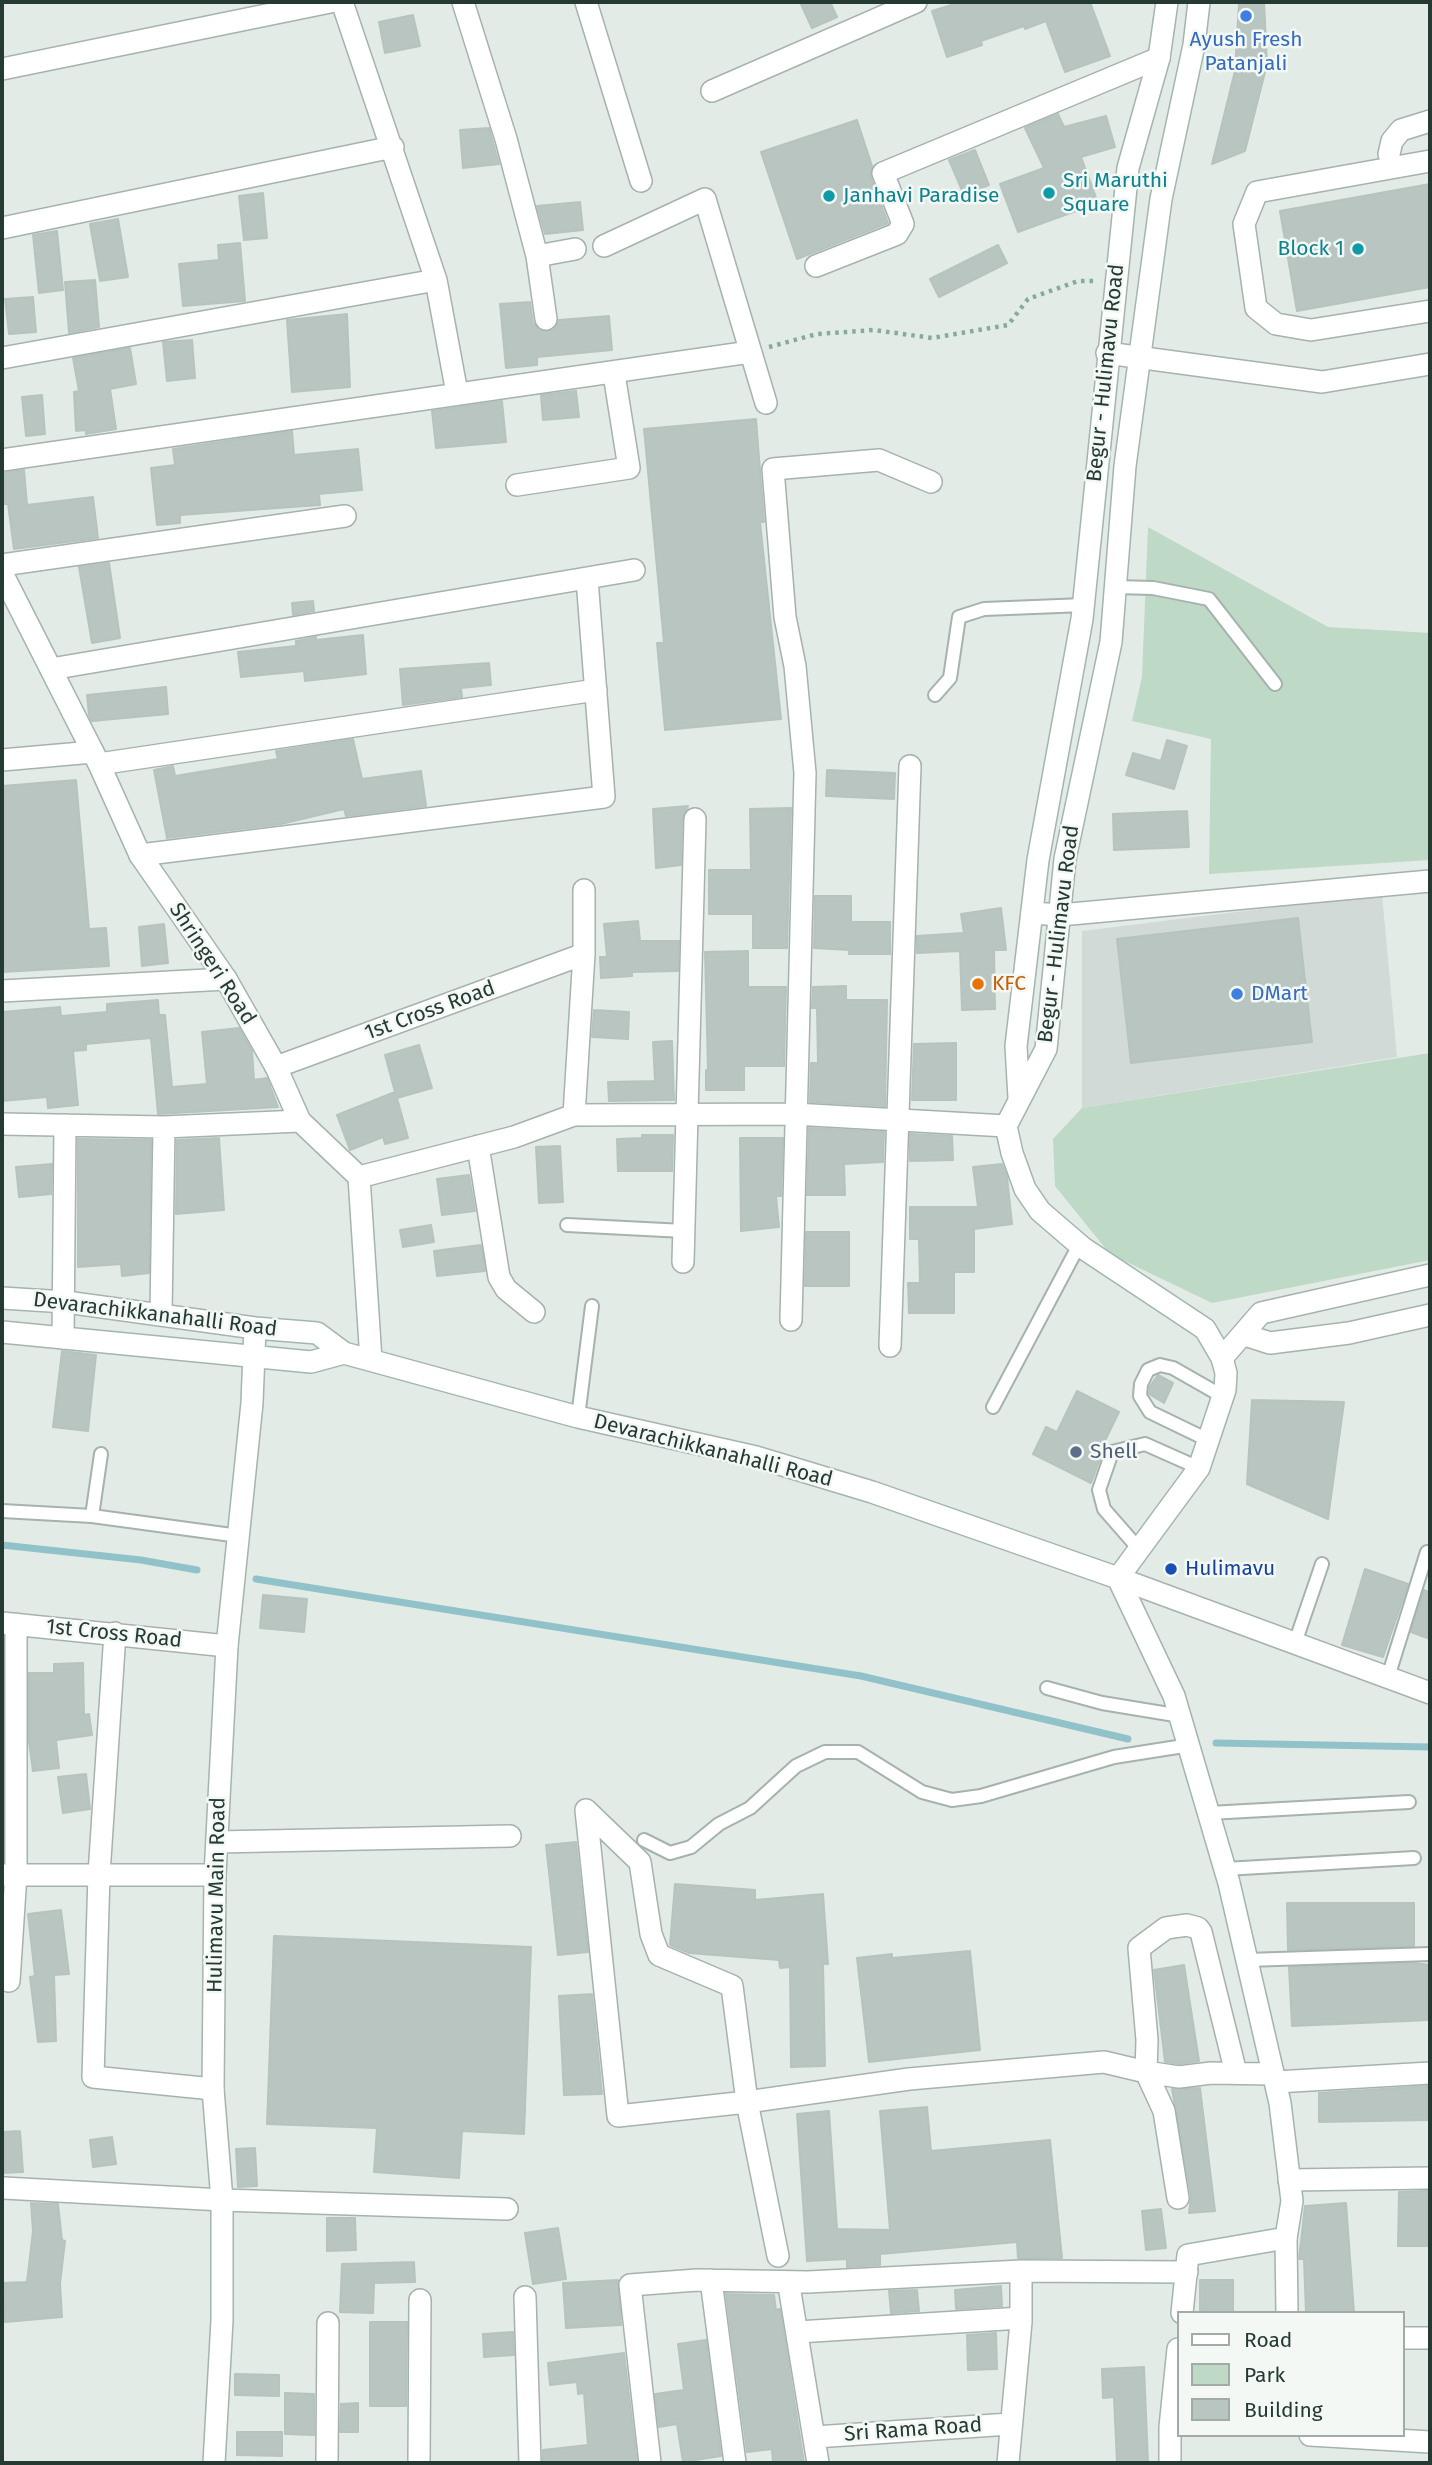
<!DOCTYPE html>
<style>
body{margin:0}
#map{position:relative;width:1432px;height:2465px;overflow:hidden;background:#e3ebe7;font-family:"Fira Sans",sans-serif}
canvas{display:block}
.frame{position:absolute;inset:0;border:4px solid #253a33;pointer-events:none}
.legend{position:absolute;left:1177px;top:2311px;width:228px;height:126px;box-sizing:border-box;background:#f3f8f5;border:2px solid #a1aca7;margin:0;padding:9px 12px;list-style:none;font-size:21px;color:#253a33}
.legend li{display:flex;align-items:center;gap:14px;height:35px}
.legend b{width:35px;border:2px solid #a1aca7}
</style>
<div id="map">
<canvas width="1432" height="2465"></canvas>
<div class="frame"></div>
<ul class="legend">
<li><b style="height:9px;background:#fff"></b>Road</li>
<li><b style="height:19px;background:#bed9c5"></b>Park</li>
<li><b style="height:19px;background:#b8c5c0"></b>Building</li>
</ul>
</div>
<script>
const context = document.querySelector('canvas').getContext('2d');
context.lineJoin = 'round';
function fillPath(path, color) {
  context.fillStyle = color;
  context.fill(path, 'evenodd');
}
function poly(rows) {
  const path = new Path2D();
  for (const r of rows) {
    path.moveTo(r[0], r[1]);
    for (let i = 2; i < r.length; i += 2) path.lineTo(r[i], r[i + 1]);
  }
  return path;
}
function strokePath(path, color, width, dash) {
  context.strokeStyle = color;
  context.lineWidth = width;
  context.lineCap = dash ? 'butt' : 'round';
  context.setLineDash(dash || []);
  context.stroke(path);
}
function drawText(font, color, halo, rows, align = 'center') {
  context.font = font + ' "Fira Sans",sans-serif';
  context.lineWidth = 5;
  context.setLineDash([]);
  context.textBaseline = 'middle';
  context.strokeStyle = halo;
  context.fillStyle = color;
  for (const [text, x, y, turn = 0] of rows) {
    context.save();
    context.translate(x, y);
    context.rotate((+turn || 0) * Math.PI / 180);
    context.textAlign = isNaN(turn) ? turn : align;
    if (halo) context.strokeText(text, 0, 0);
    context.fillText(text, 0, 0);
    context.restore();
  }
}
const built = poly([
 [1382,894,1397,1057,1082,1108,1082,931]
]);
const green = poly([
 [1148,527,1328,627,1430,633,1430,860,1209,874,1211,739,1132,721,1142,677],
 [1430,1053,1430,1260,1212,1303,1110,1254,1055,1186,1053,1139,1082,1108]
]);
const stream = poly([
 [2,1545,141,1560,197,1570],
 [256,1579,861,1676,1128,1739],
 [1216,1743,1430,1747]
]);
const building = poly([
 [800,2,830,2,837,17,812,28,800,2],
 [961,2,1090,2,1110,56,1065,72,1046,21,1025,29,1024,26,981,41,982,45,947,57,932,11,961,2],
 [1264,2,1267,64,1245,151,1212,164,1235,71,1239,3,1264,2],
 [413,15,420,46,385,53,379,22,413,15],
 [1058,114,1064,127,1106,116,1115,147,1081,157,1098,203,1018,232,1000,184,1044,168,1025,128,1058,114],
 [857,120,872,166,871,178,888,223,797,259,761,152,857,120],
 [489,128,499,164,463,168,460,130,489,128],
 [975,150,989,185,964,195,949,160,975,150],
 [1430,184,1430,287,1297,311,1280,211,1430,184],
 [263,193,267,238,244,240,239,196,263,193],
 [580,202,583,230,545,234,537,206,580,202],
 [118,219,128,277,100,281,90,224,118,219],
 [57,231,63,290,39,293,33,235,57,231],
 [240,243,245,301,183,306,179,264,219,260,218,245,240,243],
 [998,245,1007,263,939,297,930,279,998,245],
 [95,280,99,327,69,333,65,282,95,280],
 [33,297,36,332,9,334,5,299,33,297],
 [530,302,533,323,542,331,554,330,559,320,609,316,612,350,537,357,537,365,506,368,500,304,530,302],
 [347,314,350,387,292,392,287,320,347,314],
 [192,340,195,378,167,381,163,342,192,340],
 [130,348,136,384,110,389,116,429,86,434,86,430,76,431,74,392,79,391,73,358,130,348],
 [576,391,579,417,543,420,541,395,576,391],
 [42,395,45,434,26,436,22,397,42,395],
 [502,401,506,442,436,448,432,411,502,401],
 [756,419,764,522,760,522,781,719,665,730,657,643,664,643,644,429,756,419],
 [292,431,294,455,358,449,362,490,319,494,320,505,180,515,180,523,157,525,151,468,175,465,173,449,292,431],
 [24,470,27,505,93,497,98,538,14,549,8,504,2,504,2,473,24,470],
 [109,563,120,638,92,643,79,567,109,563],
 [313,601,314,611,293,615,292,603,313,601],
 [363,635,366,674,305,681,304,671,241,677,238,652,296,646,296,641,316,637,316,640,363,635],
 [489,663,491,685,461,688,462,697,403,705,400,669,489,663],
 [166,687,168,714,92,721,89,715,87,695,166,687],
 [353,739,362,779,421,771,426,806,346,816,344,809,281,824,167,838,154,770,173,766,175,776,278,759,276,751,353,739],
 [1167,740,1187,746,1174,789,1126,775,1133,753,1161,761,1167,740],
 [827,770,895,773,894,799,826,796,827,770],
 [76,780,89,929,106,928,109,966,2,972,2,786,76,780],
 [688,806,682,819,681,865,656,868,653,809,688,806],
 [791,808,787,948,753,948,753,914,709,914,709,870,751,870,750,809,791,808],
 [1187,811,1189,847,1114,850,1113,814,1187,811],
 [815,896,851,896,851,922,890,922,890,954,849,954,849,950,814,948,815,896],
 [1001,908,1006,950,994,950,995,1009,962,1010,960,951,917,953,917,936,964,933,961,914,1001,908],
 [1298,918,1312,1042,1131,1063,1117,939,1298,918],
 [638,921,640,941,679,941,678,971,632,972,632,976,601,978,600,957,607,957,604,924,638,921],
 [164,924,168,963,142,966,139,927,164,924],
 [748,951,748,987,786,987,784,1066,744,1066,744,1090,706,1090,706,1070,708,1070,705,952,748,951],
 [846,986,846,1000,887,1000,885,1106,810,1102,811,1063,818,1063,817,1008,812,1008,813,987,846,986],
 [158,1000,159,1015,165,1015,172,1087,207,1084,202,1032,239,1028,252,1051,254,1080,267,1078,278,1107,158,1114,151,1038,86,1044,86,1050,73,1051,78,1105,48,1108,47,1097,2,1101,2,1012,60,1007,61,1016,107,1012,107,1004,158,1000],
 [594,1010,629,1012,628,1039,592,1037,594,1010],
 [672,1041,674,1100,609,1101,608,1082,655,1081,653,1042,672,1041],
 [956,1043,956,1100,912,1100,914,1044,956,1043],
 [419,1045,432,1088,397,1098,408,1138,385,1144,383,1137,350,1150,337,1115,395,1092,385,1055,419,1045],
 [809,1128,884,1132,883,1162,844,1164,845,1195,807,1195,809,1128],
 [910,1134,952,1136,953,1160,910,1161,910,1134],
 [642,1135,673,1135,672,1171,618,1171,617,1139,642,1138,642,1135],
 [219,1138,224,1210,176,1214,177,1140,219,1138],
 [740,1138,783,1138,781,1196,776,1196,779,1227,741,1231,740,1138],
 [78,1139,151,1140,149,1273,122,1276,121,1264,78,1267,78,1139],
 [560,1146,563,1202,539,1203,536,1147,560,1146],
 [52,1164,51,1194,19,1197,16,1167,52,1164],
 [1002,1164,1007,1177,1012,1224,974,1229,974,1272,954,1272,954,1313,909,1313,908,1283,920,1283,919,1239,910,1239,910,1207,978,1207,973,1167,1002,1164],
 [469,1175,475,1211,442,1215,437,1179,469,1175],
 [431,1225,434,1242,403,1247,400,1230,431,1225],
 [806,1232,849,1232,849,1286,805,1286,806,1232],
 [481,1245,485,1271,437,1276,434,1251,481,1245],
 [62,1351,96,1355,88,1431,53,1427,62,1351],
 [1158,1375,1173,1383,1164,1403,1149,1394,1150,1386,1158,1375],
 [1077,1391,1119,1412,1099,1453,1102,1454,1091,1483,1033,1454,1046,1427,1057,1432,1077,1391],
 [1252,1400,1344,1402,1328,1519,1247,1484,1252,1400],
 [1365,1569,1408,1584,1383,1657,1342,1645,1365,1569],
 [1424,1590,1430,1593,1430,1639,1411,1632,1424,1590],
 [263,1595,307,1599,304,1632,260,1628,263,1595],
 [83,1663,84,1715,89,1714,92,1735,56,1740,59,1768,33,1771,29,1742,29,1673,54,1673,54,1664,83,1663],
 [86,1774,90,1809,63,1813,58,1777,86,1774],
 [576,1842,588,1952,558,1955,546,1845,576,1842],
 [675,1884,755,1890,755,1900,823,1894,828,1964,823,1964,825,2066,791,2067,790,1967,780,1968,779,1960,689,1953,670,1945,675,1884],
 [1287,1903,1414,1903,1414,1946,1288,1950,1287,1903],
 [61,1910,69,1974,54,1975,56,2041,38,2042,30,1977,35,1976,28,1914,61,1910],
 [274,1936,531,1947,524,2134,462,2131,459,2178,374,2172,377,2128,267,2124,274,1936],
 [970,1951,980,2050,869,2062,857,1958,892,1954,892,1958,970,1951],
 [1414,1963,1430,1965,1430,2020,1292,2026,1289,1967,1414,1963],
 [1184,1965,1199,2061,1179,2064,1165,2062,1154,1970,1184,1965],
 [592,1994,602,2094,564,2095,559,1996,592,1994],
 [1430,2086,1430,2120,1319,2122,1319,2093,1430,2086],
 [1200,2088,1215,2211,1189,2213,1191,2196,1172,2089,1200,2088],
 [927,2107,931,2151,1050,2140,1062,2258,1018,2258,1017,2242,880,2254,880,2265,847,2267,847,2259,807,2261,797,2114,829,2111,837,2229,890,2230,880,2111,927,2107],
 [20,2131,23,2172,2,2173,2,2132,20,2131],
 [112,2137,116,2164,93,2167,90,2140,112,2137],
 [255,2148,257,2186,238,2187,236,2149,255,2148],
 [1425,2191,1430,2191,1430,2246,1398,2246,1399,2192,1425,2191],
 [31,2203,58,2204,62,2240,65,2241,60,2284,62,2317,5,2322,2,2283,27,2282,33,2231,31,2203],
 [1346,2203,1354,2313,1306,2313,1304,2259,1299,2259,1305,2206,1346,2203],
 [1161,2209,1166,2248,1146,2250,1142,2211,1161,2209],
 [327,2218,355,2218,356,2250,327,2251,327,2218],
 [558,2228,566,2279,533,2284,525,2233,558,2228],
 [414,2262,415,2282,374,2283,373,2313,340,2312,342,2264,414,2262],
 [618,2280,621,2325,566,2328,563,2283,618,2280],
 [1200,2280,1233,2280,1233,2313,1200,2313,1200,2280],
 [1001,2286,1002,2306,956,2309,955,2290,1001,2286],
 [917,2290,919,2311,891,2313,889,2291,917,2290],
 [726,2294,774,2295,776,2310,780,2309,804,2463,773,2463,772,2449,747,2452,726,2294],
 [370,2322,407,2322,406,2406,370,2406,370,2322],
 [513,2332,514,2355,484,2357,483,2334,513,2332],
 [996,2333,997,2369,968,2370,967,2335,996,2333],
 [706,2340,721,2456,683,2462,677,2424,659,2427,655,2394,684,2390,678,2344,706,2340],
 [624,2353,637,2463,543,2463,543,2450,588,2445,584,2393,578,2394,577,2382,550,2385,548,2363,624,2353],
 [1144,2367,1148,2463,1117,2463,1114,2397,1103,2398,1102,2369,1144,2367],
 [235,2374,279,2375,279,2396,235,2395,235,2374],
 [285,2393,314,2394,314,2435,285,2434,285,2393],
 [358,2403,358,2432,340,2432,341,2404,358,2403],
 [237,2432,282,2432,282,2456,237,2455,237,2432]
]);
const path = poly([
 [769,347,817,334,874,330,932,338,1008,325,1028,299,1078,281,1098,281]
]);
const lane = poly([
 [1115,587,1153,588,1209,599,1275,684],
 [935,695,950,678,959,617,984,609,1084,605],
 [567,1225,684,1231],
 [993,1407,1079,1245],
 [578,1417,592,1306],
 [1208,1440,1150,1412,1140,1396,1141,1384,1148,1370,1160,1365,1173,1368,1222,1396],
 [101,1454,92,1516,239,1536],
 [2,1511,92,1516],
 [1139,1549,1104,1509,1099,1490,1112,1452,1145,1444,1199,1468],
 [1295,1643,1322,1564],
 [1388,1677,1427,1552],
 [1047,1688,1102,1703,1181,1716],
 [1209,1813,1409,1802],
 [644,1840,670,1853,691,1847,719,1824,750,1808,796,1766,825,1752,858,1752,922,1792,952,1800,981,1796,1114,1757,1190,1745],
 [1225,1869,1414,1858],
 [1247,1960,1430,1954]
]);
const street = poly([
 [342,2,436,280,457,393],
 [463,2,506,139,537,256,546,319],
 [586,2,641,181],
 [2,69,330,2],
 [712,91,916,2],
 [1389,154,1392,141,1401,130,1430,121],
 [1430,161,1257,192,1244,224,1256,308,1276,324,1311,330,1430,311],
 [2,228,393,147],
 [604,246,705,199,766,403],
 [537,256,575,249],
 [816,266,897,234,903,224,883,173,1159,58],
 [1107,353,1322,382,1430,364],
 [2,358,436,280],
 [2,460,750,352],
 [517,485,629,468,614,374],
 [2,565,345,516],
 [51,669,634,570],
 [2,760,93,752],
 [99,764,596,690],
 [140,855,604,797,587,579],
 [1032,913,1060,915,1430,881],
 [2,991,226,979],
 [276,1067,584,954],
 [574,1115,584,954,584,890],
 [2,1124,164,1127,300,1121],
 [478,1146,499,1277,506,1289,534,1312],
 [359,1177,514,1137,574,1115,794,1114,1006,1126],
 [683,1262,695,819],
 [161,1313,164,1127],
 [791,1320,805,773,795,666,785,617,773,469,879,460,931,482],
 [1245,1335,1270,1343,1349,1333,1430,1315],
 [63,1338,65,1125],
 [890,1346,910,766],
 [1222,1358,1261,1313,1430,1275],
 [1118,1578,1430,1693],
 [2,1623,227,1646],
 [115,1633,99,1874,93,2077,213,2089],
 [586,1810,618,2116,747,2102,909,2079,1104,2062,1146,2072,1164,2111,1178,2198],
 [586,1810,640,1862,651,1934,659,1955,732,1986,747,2102,778,2256],
 [217,1842,510,1836],
 [4,1875,215,1875],
 [9,1981,16,1874,16,1624],
 [1236,2073,1201,1932,1198,1928,1187,1925,1166,1928,1139,1948,1147,2040,1146,2072,1179,2077,1211,2073,1273,2074],
 [1276,2082,1430,2073],
 [1289,2180,1430,2178],
 [4,2188,222,2200,507,2209],
 [1286,2238,1287,2313],
 [711,2280,735,2463],
 [790,2292,818,2463],
 [525,2297,530,2463],
 [798,2332,1021,2318],
 [1402,2338,1430,2338],
 [1310,2435,1430,2442],
 [815,2437,1010,2424],
 [327,2463,328,2323],
 [419,2463,420,2300],
 [650,2463,630,2285,697,2280,808,2282,1021,2271,1187,2272],
 [1008,2463,1021,2322,1021,2271]
]);
const secondary = poly([
 [2,573,99,764,140,855,226,979,276,1067,300,1121,359,1177,371,1360],
 [1019,1098,1016,1046,1038,860,1082,619,1128,168,1159,58,1167,2],
 [2,1298,66,1302,255,1328,317,1333,344,1353,578,1417,756,1457,872,1492,1118,1578],
 [2,1332,311,1362,344,1353],
 [1118,1578,1199,1468,1225,1390,1226,1373,1222,1358,1205,1329,1083,1248,1040,1211,1025,1189,1012,1153,1006,1126,1046,1049,1065,859,1111,642,1125,466,1161,199,1194,45,1199,2],
 [1118,1578,1174,1696,1229,1883,1280,2103,1292,2201,1286,2238,1188,2255,1182,2313],
 [214,2463,222,2320,222,2200,213,2089,215,1875,227,1646,252,1403,255,1328],
 [1170,2463,1170,2427,1178,2349]
]);
const markers = [
 [1246,16,7,"#3f7fe0"],
 [1049,193,7,"#0f9aa8"],
 [829,196,7,"#0f9aa8"],
 [1358,249,7,"#0f9aa8"],
 [978,984,7,"#e8710a"],
 [1237,994,7,"#3f7fe0"],
 [1076,1452,7,"#5c6f8a"],
 [1171,1569,7,"#1a4fb4"]
];
const shopNames = [
 ["Ayush Fresh",1246,40],
 ["Patanjali",1246,64],
 ["DMart",1251,994,"left"]
];
const cultureNames = [
 ["Sri Maruthi",1063,181],
 ["Square",1063,205],
 ["Janhavi Paradise",843,196],
 ["Block 1",1344,249,"right"]
];
const streetNames = [
 ["Begur - Hulimavu Road",1106,373,-84],
 ["Begur - Hulimavu Road",1059,934,-83],
 ["Shringeri Road",212,964,57],
 ["1st Cross Road",430,1011,-20],
 ["Devarachikkanahalli Road",155,1315,7],
 ["Devarachikkanahalli Road",713,1451,14],
 ["1st Cross Road",114,1634,6],
 ["Hulimavu Main Road",217,1895,-89],
 ["Sri Rama Road",913,2430,-4]
];
const foodNames = [
 ["KFC",992,984]
];
const serviceNames = [
 ["Shell",1090,1452]
];
const transitNames = [
 ["Hulimavu",1185,1569]
];
fillPath(built, '#d1dad6');
fillPath(green, '#bed9c5');
strokePath(stream, '#92c2c9', 7);
fillPath(building, '#b8c5c0');
strokePath(building, '#b6c4bd', 2);
strokePath(lane, '#a6b2ad', 16);
strokePath(street, '#a6b2ad', 24);
strokePath(secondary, '#a3b5ae', 24);
strokePath(path, '#87aa9e', 4.5, [3.5, 5]);
strokePath(lane, '#fff', 12);
strokePath(street, '#fff', 21);
strokePath(secondary, '#fff', 21);
for (const [x, y, r, color] of markers) {
  const dot = new Path2D();
  dot.arc(x, y, r, 0, 2 * Math.PI);
  context.fillStyle = color;
  context.fill(dot);
  strokePath(dot, '#f3f8f5', 2.5);
}
drawText('21px', '#366cbe', '#f3f8f5', shopNames);
drawText('21px', '#0d838f', '#f3f8f5', cultureNames, 'left');
drawText('21px', '#253a33', '#f3f8f5', streetNames);
drawText('21px', '#c56008', '#f3f8f5', foodNames, 'left');
drawText('21px', '#4e5e75', '#f3f8f5', serviceNames, 'left');
drawText('21px', '#164399', '#f3f8f5', transitNames, 'left');
</script>
